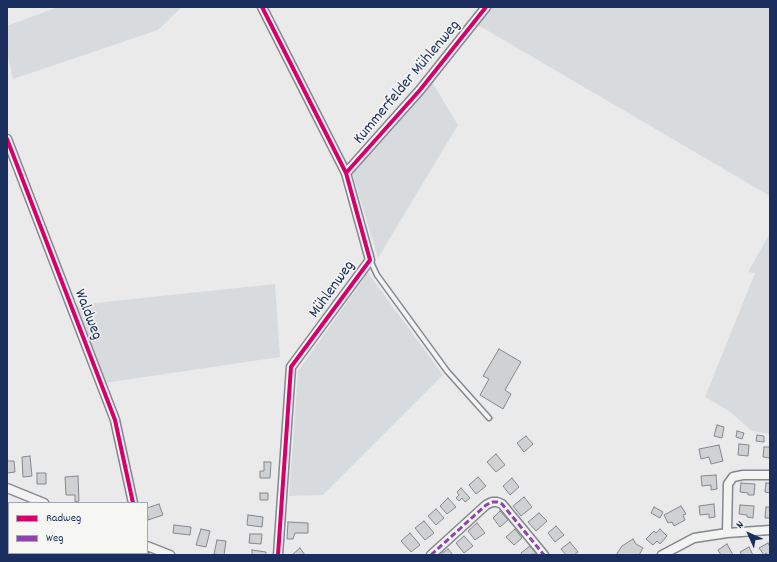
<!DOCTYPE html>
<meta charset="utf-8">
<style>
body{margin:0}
#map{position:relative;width:777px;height:562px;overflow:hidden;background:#e9eae9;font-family:Dekko,sans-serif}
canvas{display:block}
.frame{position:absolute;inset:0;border:8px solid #1b2f5e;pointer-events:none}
.legend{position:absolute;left:8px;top:502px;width:140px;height:52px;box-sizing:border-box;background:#f6f6f2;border:1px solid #9ea6b7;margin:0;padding:5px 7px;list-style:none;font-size:12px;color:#1b2f5e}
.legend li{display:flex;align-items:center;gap:8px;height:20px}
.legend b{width:20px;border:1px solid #9ea6b7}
.north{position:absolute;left:729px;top:514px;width:40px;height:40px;-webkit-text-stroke:3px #f6f6f2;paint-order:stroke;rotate:315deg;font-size:11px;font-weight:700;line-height:16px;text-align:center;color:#1b2f5e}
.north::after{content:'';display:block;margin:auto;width:14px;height:18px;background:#1b2f5e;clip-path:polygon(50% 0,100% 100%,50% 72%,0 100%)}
</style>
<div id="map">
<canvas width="777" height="562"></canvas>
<div class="frame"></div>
<ul class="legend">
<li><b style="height:5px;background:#d6006c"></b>Radweg</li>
<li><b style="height:5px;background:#8e44ad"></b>Weg</li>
</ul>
<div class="north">N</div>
</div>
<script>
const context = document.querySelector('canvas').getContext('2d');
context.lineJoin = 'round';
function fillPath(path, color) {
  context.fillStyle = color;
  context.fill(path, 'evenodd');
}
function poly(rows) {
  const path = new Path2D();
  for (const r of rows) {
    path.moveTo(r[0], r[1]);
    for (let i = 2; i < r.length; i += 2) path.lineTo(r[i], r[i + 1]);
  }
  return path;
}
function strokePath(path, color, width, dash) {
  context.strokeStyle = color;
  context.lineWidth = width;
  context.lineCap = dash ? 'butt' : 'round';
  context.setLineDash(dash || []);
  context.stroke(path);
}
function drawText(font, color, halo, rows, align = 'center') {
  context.font = font + ' Dekko,sans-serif';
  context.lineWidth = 3;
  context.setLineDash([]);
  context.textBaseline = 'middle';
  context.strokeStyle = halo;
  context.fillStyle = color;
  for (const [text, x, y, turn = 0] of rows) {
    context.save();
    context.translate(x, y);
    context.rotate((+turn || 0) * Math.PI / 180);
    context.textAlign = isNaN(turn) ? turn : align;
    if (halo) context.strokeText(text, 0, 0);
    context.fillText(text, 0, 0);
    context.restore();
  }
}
const green = poly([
 [58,7,182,7,158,30,13,79,7,52,7,26],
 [492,7,770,7,770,196,478,25],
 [432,82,458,125,378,258,352,172],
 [770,233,770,434,752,431,729,411,705,397,755,273,748,272],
 [368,273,443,375,323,495,289,496,298,371],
 [275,284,280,357,104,383,76,305]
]);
const building = poly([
 [499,349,521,362,505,390,511,394,503,409,480,395,489,379,483,376,499,349],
 [717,425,724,427,722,438,714,436,717,425],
 [737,431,744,433,742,439,736,437,737,431],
 [757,435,764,436,764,442,756,441,757,435],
 [526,436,533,444,524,452,517,443,526,436],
 [739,444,749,445,748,456,738,455,739,444],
 [719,445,723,461,711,464,709,457,701,459,699,449,719,445],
 [764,447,770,447,770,458,763,457,764,447],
 [496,454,505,465,496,472,487,462,496,454],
 [30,456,32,476,23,477,22,457,30,456],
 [7,461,14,461,15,472,7,473,7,461],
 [264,462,271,462,270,478,260,478,260,471,264,471,264,462],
 [37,473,46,473,46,484,37,484,37,473],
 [716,475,717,489,711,490,711,485,702,486,701,476,716,475],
 [78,476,79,501,75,502,75,495,66,495,65,477,78,476],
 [478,477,486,486,476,494,469,485,478,477],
 [512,478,519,487,510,495,503,486,512,478],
 [741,483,755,484,754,495,748,495,748,493,740,492,741,483],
 [766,483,770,483,770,493,765,492,766,483],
 [461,488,470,498,465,502,462,498,459,501,456,498,459,495,457,492,461,488],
 [260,493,268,493,268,500,260,500,260,493],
 [524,497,532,507,521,516,513,506,524,497],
 [448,498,456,507,447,514,440,506,448,498],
 [7,503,9,504,9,512,7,517,7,503],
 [159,504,163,515,148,520,147,508,159,504],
 [714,504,715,517,709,518,709,514,700,515,699,506,714,504],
 [740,505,754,506,753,518,747,517,747,515,739,514,740,505],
 [681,506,686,514,683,515,685,520,674,526,672,522,668,523,664,515,681,506],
 [654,507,663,512,660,518,651,513,654,507],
 [766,507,770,507,770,518,765,518,766,507],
 [436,509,444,518,436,525,428,516,436,509],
 [500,511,508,520,500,527,493,518,500,511],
 [539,513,547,521,536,531,528,522,539,513],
 [248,515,263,517,262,527,247,525,248,515],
 [424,521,434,533,425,540,415,528,424,521],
 [288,522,308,523,308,533,295,533,293,539,287,539,288,522],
 [477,523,485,533,475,540,468,531,477,523],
 [174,525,191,527,190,535,173,533,174,525],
 [556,526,564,535,555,542,548,533,556,526],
 [201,529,210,531,206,547,196,545,201,529],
 [515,529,522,538,514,545,506,537,515,529],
 [660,529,667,536,660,544,657,541,653,545,646,539,654,531,656,533,660,529],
 [410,533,420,545,411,552,401,541,410,533],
 [250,534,262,534,261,544,249,543,250,534],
 [464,536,473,546,464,553,456,543,464,536],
 [633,539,636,544,643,548,639,555,616,555,622,546,633,539],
 [217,540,226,541,224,555,214,554,217,540],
 [570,542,578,552,574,555,566,555,561,549,570,542],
 [768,543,770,547,770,555,767,555,766,553,764,555,759,548,768,543],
 [727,544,733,555,721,555,718,550,727,544],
 [530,546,537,554,522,555,521,553,530,546],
 [749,547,753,555,742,555,740,552,749,547],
 [300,548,305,555,292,555,300,548],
 [448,549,453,555,440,555,448,549],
 [252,550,266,552,266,555,252,555,252,550],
 [64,553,107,553,106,555,63,555,64,553]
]);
const service = poly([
 [370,260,377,275,447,371,489,418]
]);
const minor = poly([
 [262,7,346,173,370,260,291,367,278,555],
 [7,139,115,420,133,503],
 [346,173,420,90,486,7],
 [7,488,44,503],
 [727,533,728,484,733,477,743,475,770,475],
 [147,546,170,555],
 [144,553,144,555],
 [431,555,486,505,492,502,497,502,502,504,544,555],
 [662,555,694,538,727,533,770,530]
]);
const quiet = poly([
 [431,555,486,505,492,502,497,502,502,504,544,555]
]);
const cycleway = poly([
 [262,7,346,173,370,260,291,367,278,555],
 [7,139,115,420,133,503],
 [346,173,420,90,486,7]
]);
const streetNames = [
 ["Kummerfelder Mühlenweg",408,83,-50],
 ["Mühlenweg",333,290,-54],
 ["Waldweg",87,315,69]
];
fillPath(green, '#d8dbde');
fillPath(building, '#d0d1d3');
strokePath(building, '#848890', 1);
strokePath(service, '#848890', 7);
strokePath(minor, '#848890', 11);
strokePath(service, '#f3f3f2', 4);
strokePath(minor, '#f3f3f2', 8);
strokePath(quiet, '#8e44ad', 3, [6, 3]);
strokePath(cycleway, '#d6006c', 4);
drawText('16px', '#1b2f5e', '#f6f6f2', streetNames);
</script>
